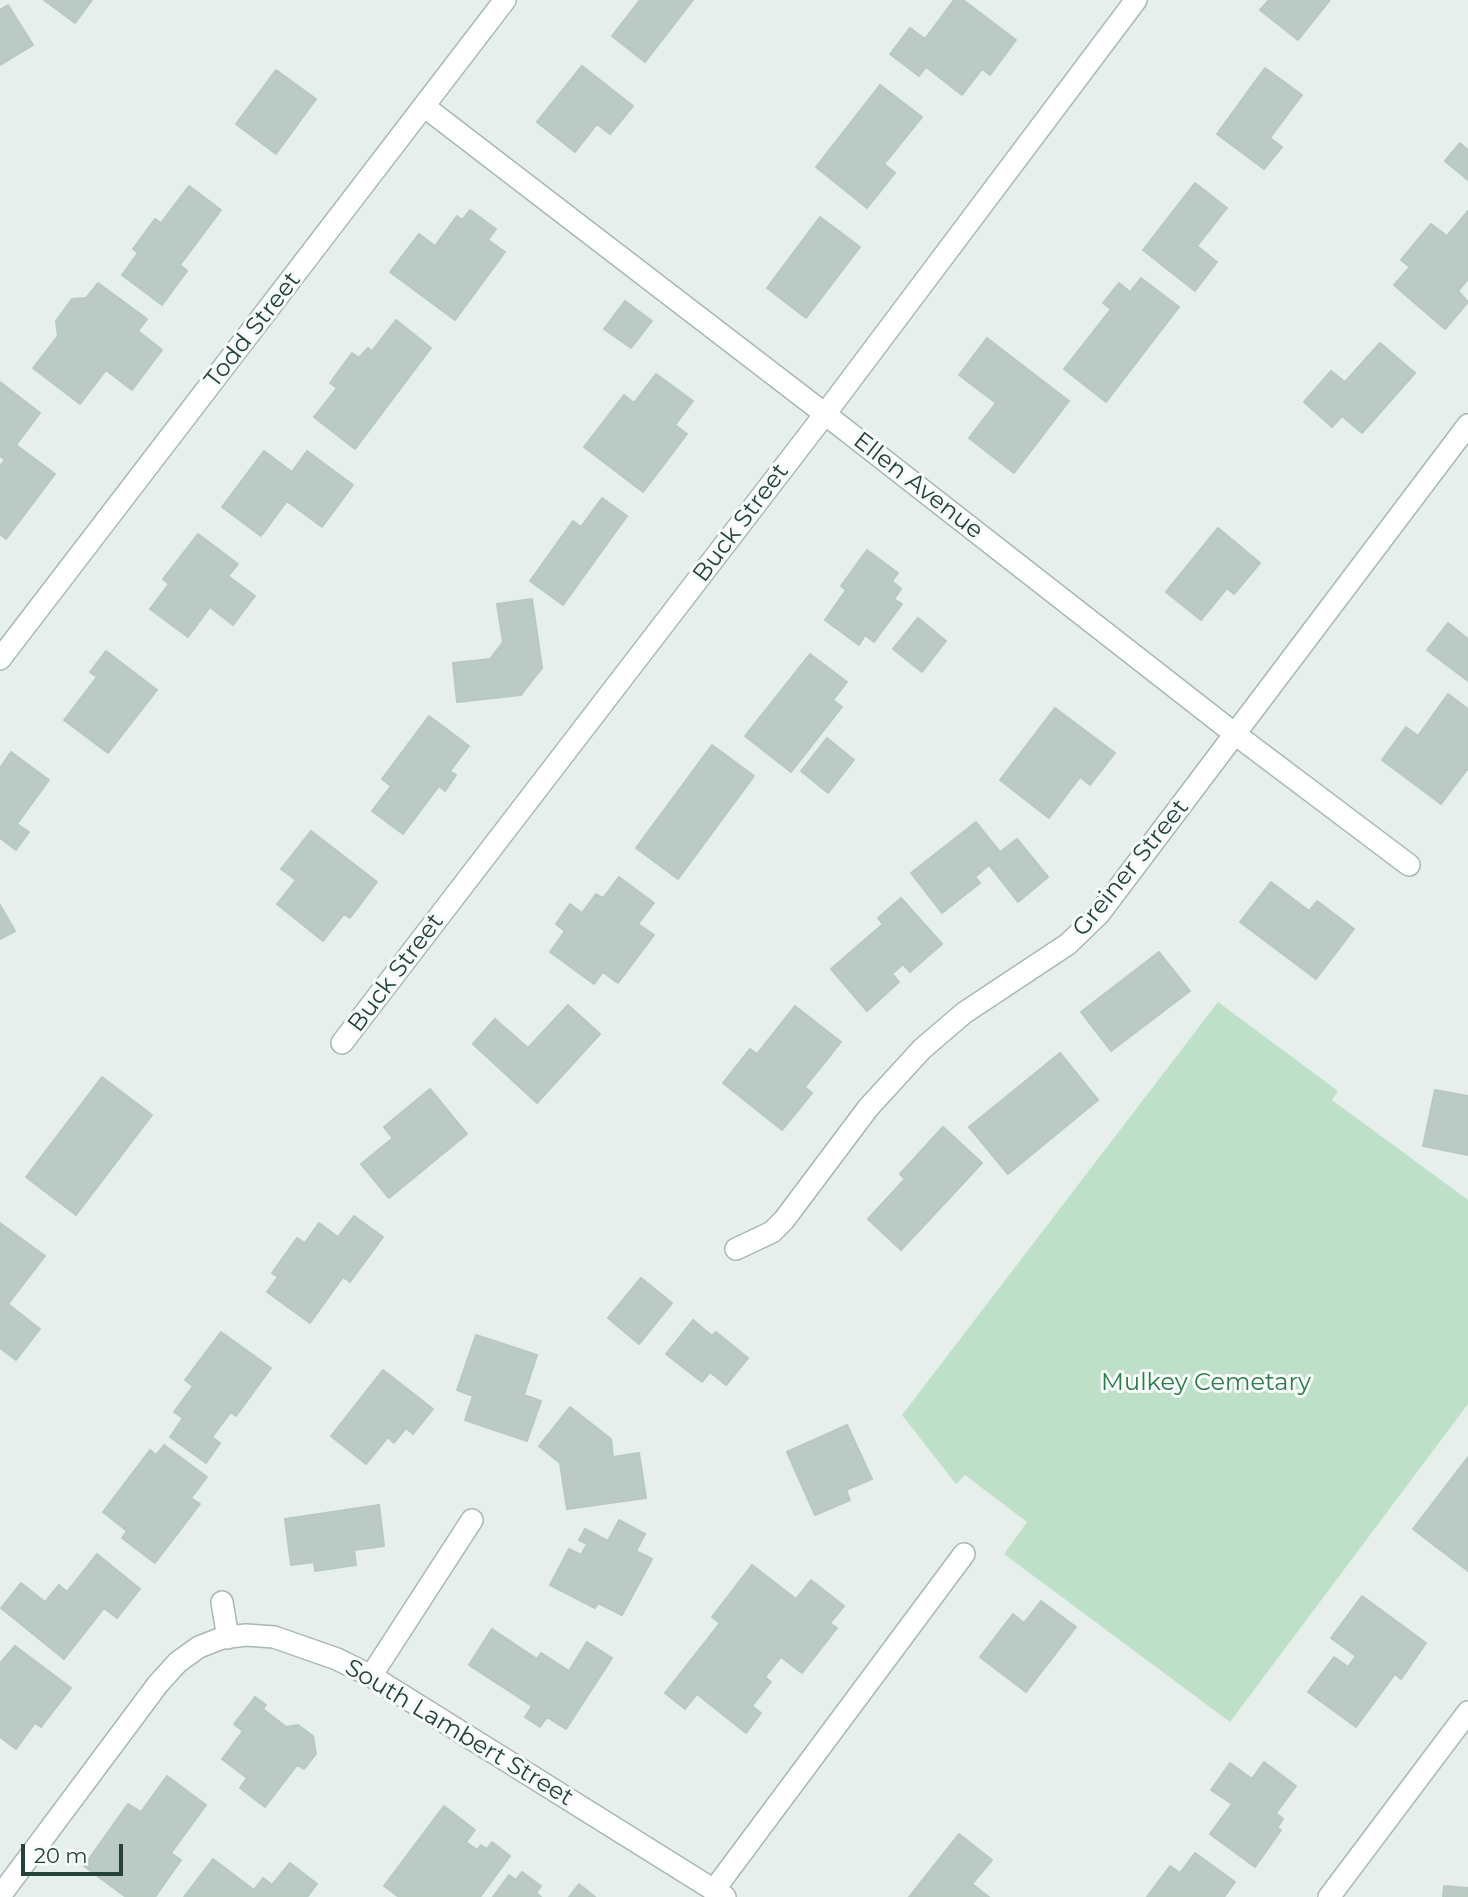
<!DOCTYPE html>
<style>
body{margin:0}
#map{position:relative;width:1468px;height:1897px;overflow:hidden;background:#e6efeb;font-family:Montserrat,sans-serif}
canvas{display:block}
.scale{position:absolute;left:21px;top:1844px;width:102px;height:32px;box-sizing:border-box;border:4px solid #24423a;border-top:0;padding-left:9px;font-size:21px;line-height:24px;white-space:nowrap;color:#24423a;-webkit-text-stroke:5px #f7fbf9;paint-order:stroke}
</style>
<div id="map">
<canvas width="1468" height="1897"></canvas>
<div class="scale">20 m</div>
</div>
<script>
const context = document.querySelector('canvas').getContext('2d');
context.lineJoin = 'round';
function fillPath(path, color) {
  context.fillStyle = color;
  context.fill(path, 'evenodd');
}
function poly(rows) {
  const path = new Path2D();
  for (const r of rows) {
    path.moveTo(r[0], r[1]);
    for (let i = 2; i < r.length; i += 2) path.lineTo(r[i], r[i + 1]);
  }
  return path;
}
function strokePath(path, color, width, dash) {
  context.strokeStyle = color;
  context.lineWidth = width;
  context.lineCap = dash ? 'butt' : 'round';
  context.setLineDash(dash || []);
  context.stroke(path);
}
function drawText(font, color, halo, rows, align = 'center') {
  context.font = font + ' Montserrat,sans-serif';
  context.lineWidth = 6;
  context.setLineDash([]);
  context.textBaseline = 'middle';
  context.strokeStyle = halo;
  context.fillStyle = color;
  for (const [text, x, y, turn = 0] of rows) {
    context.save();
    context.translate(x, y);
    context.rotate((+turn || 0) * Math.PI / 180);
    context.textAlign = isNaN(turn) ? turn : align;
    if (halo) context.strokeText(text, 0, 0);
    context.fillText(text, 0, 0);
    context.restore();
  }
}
const green = poly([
 [1218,1002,1338,1091,1332,1100,1468,1200,1468,1404,1230,1722,1004,1554,1027,1522,965,1475,956,1484,902,1415]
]);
const building = poly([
 [44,0,92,0,75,23,44,0],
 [640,0,693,0,645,62,612,36,640,0],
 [954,0,963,0,1016,40,990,75,982,69,962,95,926,67,919,76,890,54,910,28,925,39,954,0],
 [1269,0,1330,0,1298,40,1260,10,1269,0],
 [8,5,33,45,0,65,0,10,8,5],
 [582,66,633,106,610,134,597,124,575,152,537,122,582,66],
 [1265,68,1302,95,1270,138,1282,147,1264,169,1217,134,1265,68],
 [276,70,316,99,276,154,236,124,276,70],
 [880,85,922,117,884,164,895,173,867,208,816,167,880,85],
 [1460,143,1468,150,1468,180,1445,161,1460,143],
 [1195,183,1227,208,1197,246,1217,262,1195,291,1143,250,1195,183],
 [189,186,221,210,180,265,187,271,162,305,122,275,138,253,133,249,155,219,161,223,189,186],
 [470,210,496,229,488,240,505,252,455,320,390,272,419,234,435,246,457,216,462,220,470,210],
 [1468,211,1468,279,1458,291,1468,302,1445,329,1394,285,1410,267,1401,260,1431,224,1447,236,1468,211],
 [820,217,860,247,806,318,767,288,820,217],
 [1141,278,1179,307,1106,402,1064,369,1111,309,1103,303,1119,283,1130,292,1141,278],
 [98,283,147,319,138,331,162,350,132,390,106,370,80,404,33,368,58,336,56,321,72,299,86,298,98,283],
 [625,301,652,321,631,348,604,329,625,301],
 [396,320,431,348,355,449,314,417,337,388,330,383,352,353,359,358,368,348,372,351,396,320],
 [987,338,1069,401,1014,473,969,438,996,403,959,375,987,338],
 [1380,343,1415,373,1362,433,1342,416,1332,427,1304,402,1331,371,1345,382,1380,343],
 [656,374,693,401,675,425,687,434,643,492,584,447,624,395,634,403,656,374],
 [0,382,40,413,16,445,55,474,6,539,0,534,0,466,5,460,0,456,0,382],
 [264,451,292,472,307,451,353,485,322,527,287,501,261,536,222,507,264,451],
 [602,498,627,516,563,605,530,581,573,521,581,527,602,498],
 [1218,528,1260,563,1234,594,1227,588,1201,620,1166,592,1218,528],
 [198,534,238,564,228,576,255,596,233,625,210,607,188,637,150,609,169,584,163,579,198,534],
 [867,550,898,573,892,581,901,589,894,599,902,604,874,642,865,635,859,645,825,620,846,590,841,586,867,550],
 [532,599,542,668,521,695,457,702,453,663,490,659,503,642,497,604,532,599],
 [918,618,946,641,922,672,893,649,918,618],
 [1448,623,1468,639,1468,681,1427,650,1448,623],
 [106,651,157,690,108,753,64,720,97,677,90,672,106,651],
 [810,654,847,682,833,700,842,707,791,772,745,736,810,654],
 [1448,694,1468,709,1468,768,1441,804,1382,760,1406,727,1418,736,1448,694],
 [1055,708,1115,753,1090,785,1080,777,1049,818,1000,780,1055,708],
 [429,716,469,746,450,771,456,775,445,791,439,786,403,834,372,811,391,786,382,779,429,716],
 [827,738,854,760,828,793,801,771,827,738],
 [712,745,754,776,678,879,636,848,712,745],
 [11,752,49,780,17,824,29,832,16,850,0,838,0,768,11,752],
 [976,822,1000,852,1017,839,1048,877,1018,902,989,865,975,877,980,883,942,913,911,873,976,822],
 [311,831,377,882,350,918,344,914,323,941,277,904,296,880,281,869,311,831],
 [619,877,654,903,638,924,654,935,618,983,603,972,594,984,550,952,565,931,556,924,570,904,582,913,596,894,603,898,619,877],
 [1271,882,1309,911,1317,901,1354,929,1316,979,1240,922,1271,882],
 [901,898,942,944,910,972,903,964,892,974,899,982,867,1011,831,969,883,924,878,918,901,898],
 [0,905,15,931,0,939,0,905],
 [1159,952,1190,991,1111,1051,1081,1012,1159,952],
 [568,1005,600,1034,537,1103,473,1044,495,1019,528,1048,568,1005],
 [795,1006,841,1042,805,1087,812,1093,782,1130,723,1083,750,1049,757,1054,795,1006],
 [1060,1053,1098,1100,1008,1174,969,1127,1060,1053],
 [102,1077,152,1115,76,1215,26,1177,102,1077],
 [430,1089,467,1134,389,1198,361,1164,393,1138,384,1127,430,1089],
 [1435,1090,1468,1096,1468,1155,1423,1146,1435,1090],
 [943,1127,982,1163,901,1250,868,1219,905,1179,900,1174,943,1127],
 [354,1216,383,1237,350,1282,343,1277,310,1323,267,1292,278,1277,272,1273,297,1238,305,1243,319,1223,338,1237,354,1216],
 [0,1223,45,1256,8,1304,40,1329,16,1360,0,1348,0,1223],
 [641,1278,672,1303,639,1344,608,1318,641,1278],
 [693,1320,712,1336,716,1332,748,1358,726,1385,710,1372,702,1382,666,1354,693,1320],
 [221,1332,271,1368,236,1416,231,1412,212,1437,220,1443,206,1463,170,1437,183,1418,174,1412,193,1386,185,1380,221,1332],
 [476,1335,537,1355,524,1395,541,1401,527,1441,465,1420,473,1396,457,1390,476,1335],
 [383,1370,433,1409,413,1434,406,1428,394,1443,388,1437,366,1464,331,1436,383,1370],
 [570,1407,611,1439,613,1457,639,1453,646,1498,567,1509,560,1463,539,1446,570,1407],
 [847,1425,872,1479,846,1490,850,1500,815,1515,787,1452,847,1425],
 [164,1445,207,1477,191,1498,200,1504,155,1563,122,1538,127,1531,103,1512,150,1450,156,1455,164,1445],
 [1468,1457,1468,1571,1413,1529,1468,1457],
 [379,1505,384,1546,354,1550,356,1565,315,1571,314,1562,291,1565,285,1519,379,1505],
 [619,1520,645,1534,636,1551,652,1559,622,1615,598,1603,595,1608,550,1585,569,1549,581,1555,587,1544,579,1540,585,1529,608,1541,619,1520],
 [97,1554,140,1589,117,1618,104,1608,64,1659,1,1608,21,1583,45,1602,59,1585,67,1592,97,1554],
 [752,1565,796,1599,811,1580,844,1606,830,1623,837,1628,802,1673,781,1657,765,1677,771,1682,752,1706,761,1713,746,1733,697,1694,685,1709,665,1693,720,1623,712,1617,752,1565],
 [1362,1596,1426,1643,1401,1679,1395,1674,1356,1727,1308,1692,1334,1657,1348,1667,1356,1656,1331,1638,1362,1596],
 [1041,1601,1076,1627,1026,1692,980,1657,1013,1614,1024,1623,1041,1601],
 [492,1629,537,1659,541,1653,569,1671,587,1642,612,1658,566,1729,547,1717,540,1727,525,1717,532,1706,469,1665,492,1629],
 [15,1646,71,1688,41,1727,35,1723,16,1749,0,1737,0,1663,15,1646],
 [255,1697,266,1705,263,1709,286,1727,298,1725,313,1736,316,1754,304,1769,297,1765,265,1807,240,1788,247,1778,222,1759,243,1731,234,1724,255,1697],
 [1264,1762,1296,1786,1276,1813,1283,1819,1277,1828,1281,1830,1255,1867,1210,1834,1232,1804,1211,1790,1230,1763,1252,1779,1264,1762],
 [167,1776,206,1805,171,1853,181,1860,155,1897,126,1897,84,1866,128,1804,141,1812,167,1776],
 [444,1806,475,1830,466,1842,477,1850,481,1845,487,1849,492,1842,510,1856,480,1897,399,1897,384,1886,444,1806],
 [959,1834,992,1860,972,1884,989,1897,909,1897,959,1834],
 [1195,1853,1235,1882,1224,1897,1147,1897,1170,1866,1180,1873,1195,1853],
 [213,1859,254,1890,263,1878,272,1885,290,1863,317,1884,307,1897,184,1897,213,1859],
 [522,1872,541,1886,536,1893,541,1897,493,1897,509,1875,516,1880,522,1872],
 [579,1884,595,1897,569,1897,579,1884],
 [1444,1886,1468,1888,1468,1897,1443,1897,1444,1886]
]);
const minor = poly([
 [425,107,825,414,1235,734,1409,865],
 [0,659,505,0],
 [342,1043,825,414,1136,0],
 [736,1249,772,1232,784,1220,868,1108,922,1049,964,1013,1068,944,1099,914,1468,425],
 [222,1602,228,1638],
 [371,1676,472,1520],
 [714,1890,964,1554],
 [0,1896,158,1684,178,1662,199,1647,222,1638,246,1635,274,1637,337,1659,371,1676,725,1897],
 [1329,1897,1468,1712]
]);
const streetNames = [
 ["Todd Street",253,330,-52],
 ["Ellen Avenue",918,486,38],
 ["Buck Street",741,523,-53],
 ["Greiner Street",1131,868,-51],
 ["Buck Street",396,973,-53],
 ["South Lambert Street",459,1733,31]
];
const parkNames = [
 ["Mulkey Cemetary",1206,1383]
];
fillPath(green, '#bfe0c8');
fillPath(building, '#bbcac4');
strokePath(building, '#b8c9c2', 2);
strokePath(minor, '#a8b8b2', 24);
strokePath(minor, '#fff', 21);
drawText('24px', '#24423a', '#f7fbf9', streetNames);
drawText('24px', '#2d7a4b', '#f7fbf9', parkNames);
</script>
